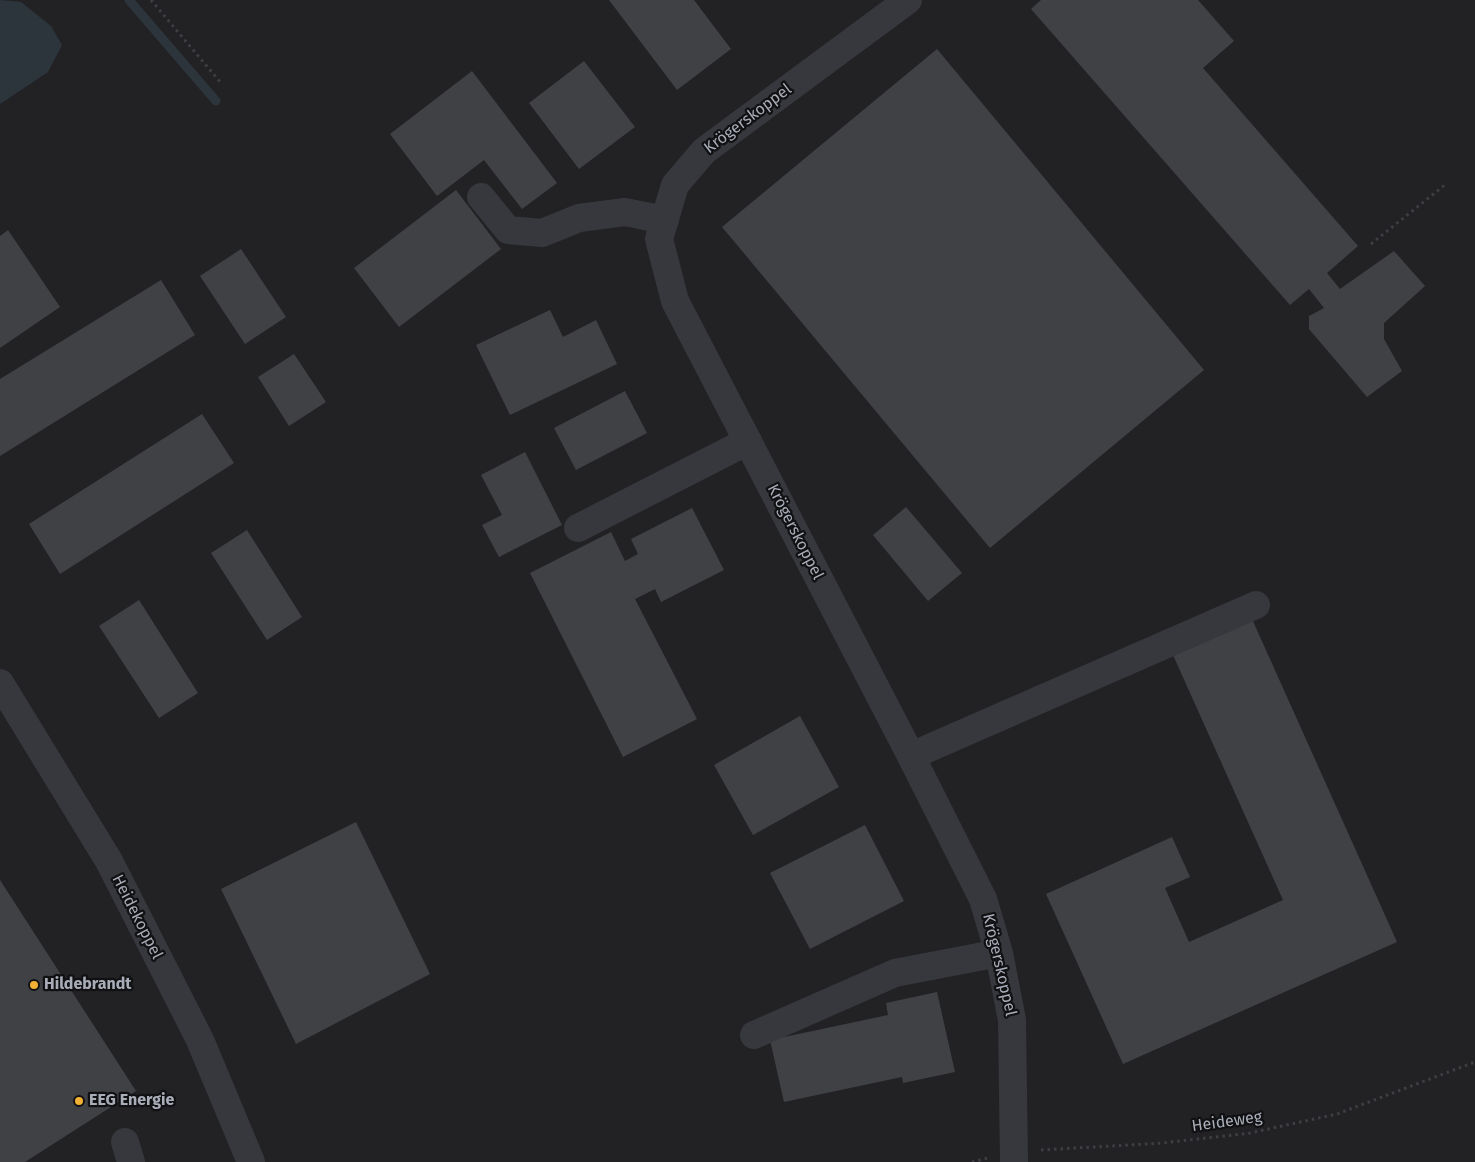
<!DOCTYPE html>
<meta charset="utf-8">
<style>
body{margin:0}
canvas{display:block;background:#161618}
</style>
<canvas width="1475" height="1162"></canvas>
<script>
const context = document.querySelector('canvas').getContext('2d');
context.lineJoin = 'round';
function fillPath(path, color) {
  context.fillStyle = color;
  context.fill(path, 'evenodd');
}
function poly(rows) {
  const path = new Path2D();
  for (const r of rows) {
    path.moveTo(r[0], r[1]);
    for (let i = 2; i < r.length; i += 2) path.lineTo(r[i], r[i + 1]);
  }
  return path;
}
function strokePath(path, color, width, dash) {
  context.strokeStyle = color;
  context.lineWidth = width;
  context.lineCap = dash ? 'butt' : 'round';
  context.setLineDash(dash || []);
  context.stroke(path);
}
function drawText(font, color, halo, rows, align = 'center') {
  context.font = font + ' "Fira Sans",sans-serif';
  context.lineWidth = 4.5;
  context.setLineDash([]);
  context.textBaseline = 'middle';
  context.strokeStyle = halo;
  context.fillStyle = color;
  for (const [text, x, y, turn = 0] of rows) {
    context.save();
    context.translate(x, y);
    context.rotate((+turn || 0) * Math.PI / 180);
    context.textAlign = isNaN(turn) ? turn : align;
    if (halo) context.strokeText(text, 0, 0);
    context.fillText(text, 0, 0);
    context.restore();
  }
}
const built = poly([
 [0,0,1475,0,1475,1162,0,1162]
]);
const water = poly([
 [0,0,21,2,51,26,62,45,48,72,0,104]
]);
const stream = poly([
 [129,0,216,101]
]);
const building = poly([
 [609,0,694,0,731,49,677,90],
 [1041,0,1198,0,1234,41,1203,68,1358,246,1327,273,1340,289,1394,251,1425,286,1384,323,1384,339,1402,371,1367,397,1309,329,1309,316,1324,308,1309,289,1290,305,1031,9],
 [937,49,1204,370,990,548,722,227],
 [584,61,635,127,579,169,529,103],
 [472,71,557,183,522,209,484,160,437,196,390,134],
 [456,190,501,249,399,327,354,268],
 [8,230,60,307,0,348,0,236],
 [241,249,286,317,245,344,200,276],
 [161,280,195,335,0,456,0,379],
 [550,310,563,337,596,320,617,364,510,415,476,345],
 [294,354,326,402,289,426,258,377],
 [625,391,647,433,576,470,554,428],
 [202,414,234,463,60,574,29,524],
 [525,452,562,525,499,557,482,525,502,515,481,475],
 [906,507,962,573,928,601,873,535],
 [692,508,724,570,661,602,655,589,635,599,697,719,623,757,530,573,611,532,625,561,638,554,631,539],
 [247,530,302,617,267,640,211,553],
 [139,600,198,693,159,718,99,626],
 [1252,619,1397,942,1123,1064,1046,894,1172,837,1190,877,1165,888,1189,942,1283,900,1173,655],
 [800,716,839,787,753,835,714,765],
 [356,822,430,974,296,1044,221,889],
 [865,825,904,901,810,949,770,873],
 [0,880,136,1091,25,1162,0,1162],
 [937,992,955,1072,903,1083,902,1077,784,1102,770,1040,888,1015,886,1003]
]);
const path = poly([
 [151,0,221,83],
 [1371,244,1446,184],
 [1041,1150,1163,1143,1250,1133,1337,1114,1475,1062],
 [972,1162,988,1158]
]);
const minor = poly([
 [908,0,704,151,675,185,659,239,675,301,911,756,983,899,999,953,1012,1020,1014,1162],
 [481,197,508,230,542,233,579,218,625,212,665,220],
 [578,528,748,441],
 [0,683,109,861,200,1040,251,1162],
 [911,756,1256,605],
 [754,1035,895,973,999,953],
 [125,1142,131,1162]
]);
const markers = [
 [34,985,5,"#f2b134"],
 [79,1101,5,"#f2b134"]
];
const streetNames = [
 ["Krögerskoppel",748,119,-37],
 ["Krögerskoppel",795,532,63],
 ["Heidekoppel",137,917,63],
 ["Krögerskoppel",999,965,77],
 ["Heideweg",1227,1122,-8]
];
const poiNames = [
 ["Hildebrandt",44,985],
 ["EEG Energie",89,1101]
];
fillPath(built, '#222225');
fillPath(water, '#2c353c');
strokePath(stream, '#2c353c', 9);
fillPath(building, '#404145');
strokePath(path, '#3d3f44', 3, [2.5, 4]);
strokePath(minor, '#37383d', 28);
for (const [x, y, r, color] of markers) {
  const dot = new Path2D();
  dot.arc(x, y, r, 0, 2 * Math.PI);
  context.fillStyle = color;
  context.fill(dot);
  strokePath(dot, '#111113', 2);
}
drawText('16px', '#a8adb8', '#111113', streetNames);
drawText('bold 16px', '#a8adb8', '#111113', poiNames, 'left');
</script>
